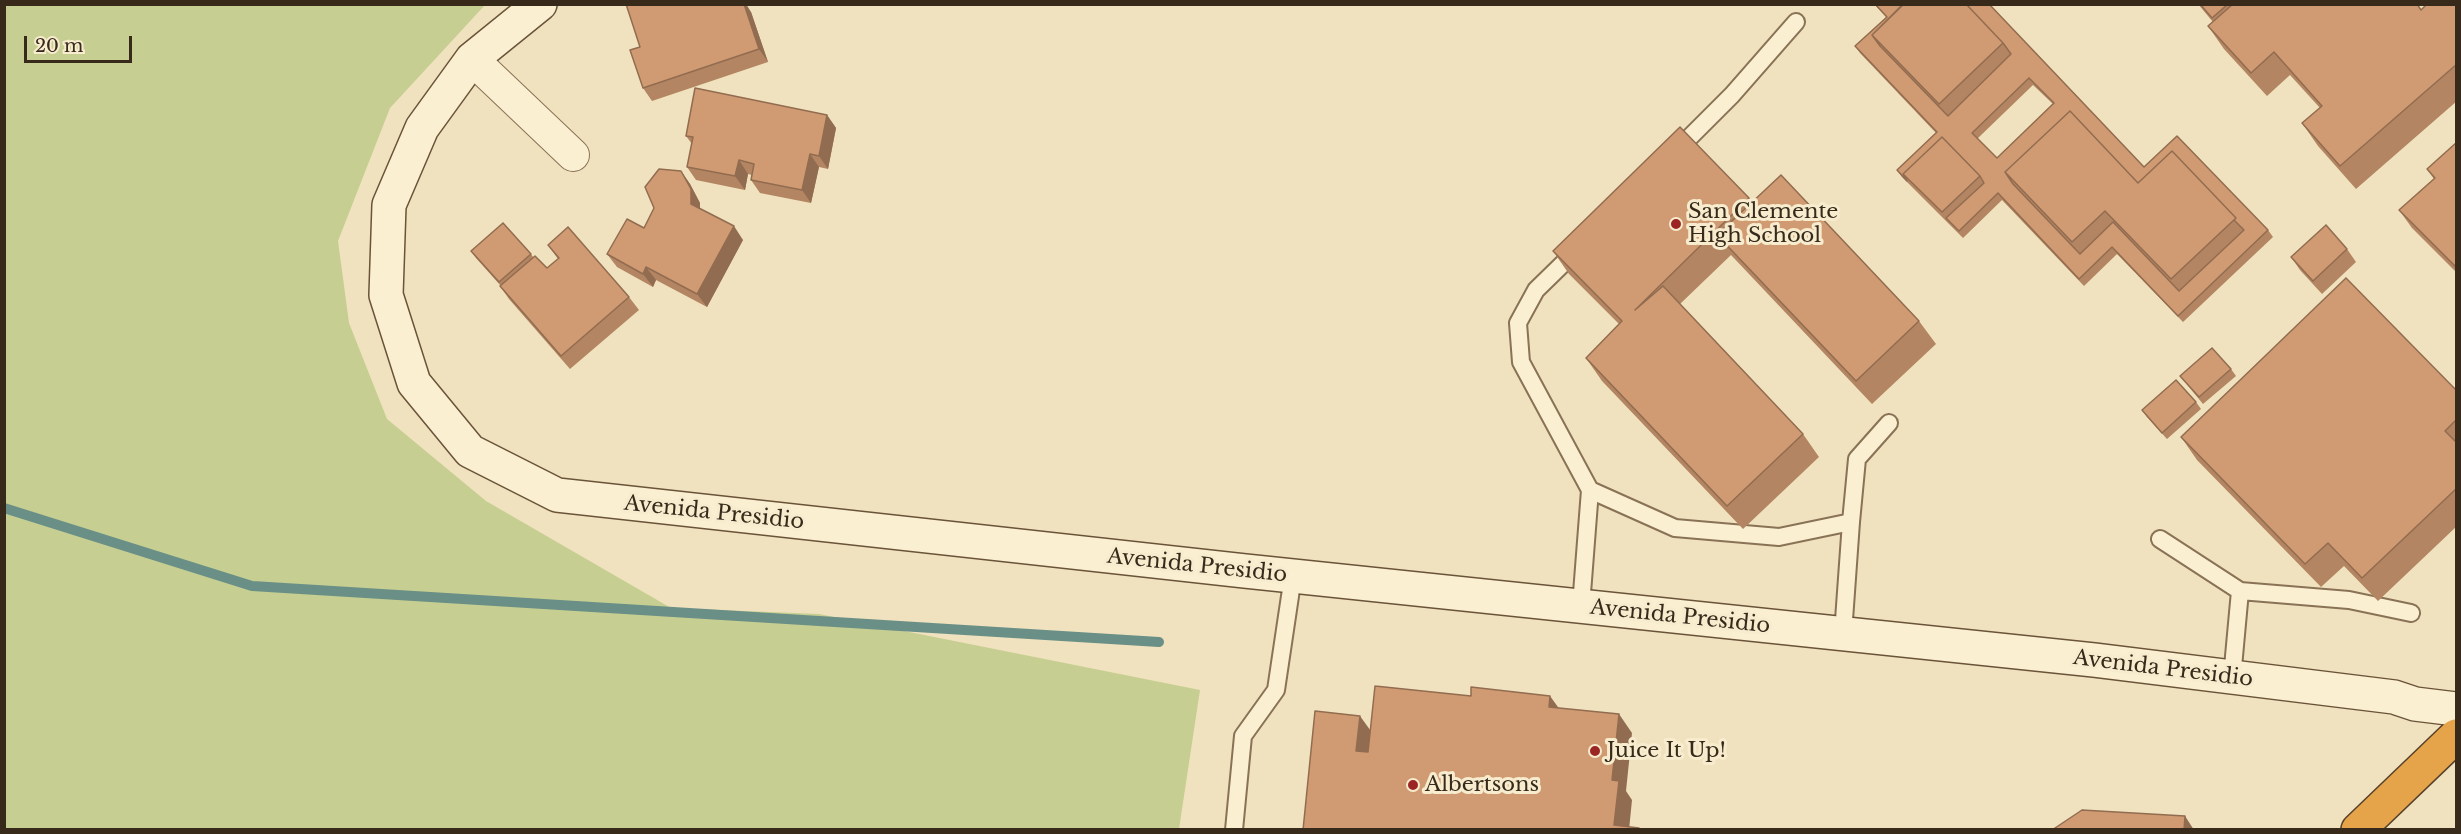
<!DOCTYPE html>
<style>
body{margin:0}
#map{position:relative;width:2461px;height:834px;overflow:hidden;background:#f0e2be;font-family:"Libre Baskerville",serif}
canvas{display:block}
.frame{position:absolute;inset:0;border:6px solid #372a1b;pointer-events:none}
.scale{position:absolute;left:24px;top:36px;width:108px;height:27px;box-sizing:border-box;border:3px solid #372a1b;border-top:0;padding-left:8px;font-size:18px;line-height:21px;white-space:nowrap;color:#372a1b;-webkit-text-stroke:4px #f7ecce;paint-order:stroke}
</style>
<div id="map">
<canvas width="2461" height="834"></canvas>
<div class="frame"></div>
<div class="scale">20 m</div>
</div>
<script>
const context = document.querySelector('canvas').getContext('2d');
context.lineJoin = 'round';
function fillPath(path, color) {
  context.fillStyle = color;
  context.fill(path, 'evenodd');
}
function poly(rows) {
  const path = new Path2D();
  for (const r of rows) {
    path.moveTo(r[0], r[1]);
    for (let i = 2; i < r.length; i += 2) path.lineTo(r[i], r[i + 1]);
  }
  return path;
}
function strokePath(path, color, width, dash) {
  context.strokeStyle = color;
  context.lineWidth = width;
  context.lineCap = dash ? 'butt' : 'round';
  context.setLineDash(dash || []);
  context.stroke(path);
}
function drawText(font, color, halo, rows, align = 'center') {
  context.font = font + ' "Libre Baskerville",serif';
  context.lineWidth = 6;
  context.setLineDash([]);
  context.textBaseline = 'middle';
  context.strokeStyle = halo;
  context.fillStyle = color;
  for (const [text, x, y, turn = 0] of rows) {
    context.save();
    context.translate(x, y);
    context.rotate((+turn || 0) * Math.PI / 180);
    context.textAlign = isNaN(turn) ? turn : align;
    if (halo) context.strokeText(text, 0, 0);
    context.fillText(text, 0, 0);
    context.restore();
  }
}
const green = poly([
 [5,4,485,5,390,108,338,241,349,323,387,419,486,501,671,608,819,614,1200,690,1179,829,5,829]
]);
const stream = poly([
 [4,508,252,586,1159,642]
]);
const lane = poly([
 [1674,153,1732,95,1796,22],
 [1577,250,1536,290,1518,323,1521,362,1590,490,1675,528,1779,537,1851,522,1843,634],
 [1851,522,1857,459,1889,423],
 [2160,539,2240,591,2349,600,2411,613],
 [1581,606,1590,490],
 [2232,678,2240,591],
 [1234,830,1243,736,1276,690,1293,576]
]);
const street = poly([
 [472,59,573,155]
]);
const secondary = poly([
 [540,4,472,59,422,128,389,205,386,295,414,383,470,451,557,495,1245,571,2094,660,2394,697,2415,704,2456,709]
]);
const highway = poly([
 [2358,830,2456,736]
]);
const wall = poly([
 [1874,4,1989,4,2144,167,2268,230,2273,237,2183,322,2117,254,2084,286,2002,200,1963,238,1902,177,1897,170,1936,133,1860,53,1855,46,1886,17],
 [2033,85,2053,104,1997,158,1977,139],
 [2198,4,2417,4,2421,10,2457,4,2457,101,2356,189,2318,146,2302,123,2320,108,2290,75,2267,96,2224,49,2208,26,2213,22],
 [751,12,768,62,652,101,643,88],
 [827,115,836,128,828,169,819,167,811,203,760,193,751,180,752,175,748,174,745,190,696,180,687,167,692,144,686,136],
 [2457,142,2457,273,2412,228,2399,210,2434,179,2427,169],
 [681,171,690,184,700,203,700,208,743,240,707,307,656,280,653,287,617,267,607,254,644,228,654,208],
 [1749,198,1752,202,1919,321,1936,344,1872,404,1731,255,1680,304,1803,434,1819,457,1743,529,1602,381,1586,358,1619,324,1569,274,1553,251],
 [548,245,629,297,639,310,570,369,509,299,500,286,500,285,476,258,471,251,531,254,533,257,547,268,558,259],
 [2347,249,2356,262,2322,294,2300,270,2291,257],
 [2231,369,2236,376,2203,404,2180,376],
 [2457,391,2457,526,2378,601,2344,566,2321,587,2197,460,2181,437],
 [2196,402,2201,409,2167,439,2147,417,2142,410]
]);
const shadedWall = poly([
 [744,4,746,4,751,12,768,62,759,49],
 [827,115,836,128,828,169,819,156],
 [810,154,819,167,811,203,802,190],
 [739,160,748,174,745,190,735,176],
 [681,171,690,184,700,203,700,217,691,204],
 [734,226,743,240,707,307,697,294],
 [646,267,656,280,653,287,643,274],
 [1550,696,1563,714,1549,707],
 [1619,714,1632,733,1626,791,1632,800,1629,830,1614,825,1612,780],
 [1360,716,1373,734,1369,770,1356,751],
 [2185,816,2194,830,2184,830]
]);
const building = poly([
 [626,4,744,4,759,49,643,88,630,50,640,47,626,4],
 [1875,4,1903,5,1872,35,1880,46,1948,116,2011,54,2003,43,1966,4,1989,4,2144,167,2177,136,2268,230,2178,316,2112,247,2079,279,1998,193,1959,231,1946,218,1984,183,1980,176,1942,137,1903,174,1907,181,1897,170,1937,132,1855,46,1887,17,1875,4],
 [2029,78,2054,103,1997,158,1972,133,2029,78],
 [2070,111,2138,183,2172,151,2236,218,2234,220,2244,230,2179,291,2113,222,2080,254,2013,184,2005,172,2070,111],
 [1903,4,1966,4,2003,43,1939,104,1872,35,1903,4],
 [2200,4,2228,4,2212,18,2200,4],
 [2233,4,2417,4,2421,10,2427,4,2457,4,2457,64,2340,166,2302,123,2322,106,2274,52,2251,73,2208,26,2233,4],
 [695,88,827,115,819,156,810,154,802,190,751,180,754,164,739,160,735,176,687,167,693,137,686,136,695,88],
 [2070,111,2138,183,2172,151,2236,218,2171,279,2105,211,2072,242,2005,172,2070,111],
 [1680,127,1749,198,1635,310,1663,286,1803,434,1727,506,1586,358,1622,321,1553,251,1680,127],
 [1942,137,1980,176,1942,212,1903,174,1942,137],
 [2457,142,2457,268,2399,210,2435,178,2427,169,2457,142],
 [659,169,681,171,691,189,691,204,734,226,697,294,646,267,643,274,607,254,627,219,644,228,654,208,645,187,659,169],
 [1781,175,1919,321,1856,381,1717,235,1781,175],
 [503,223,531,254,499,282,471,251,503,223],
 [2326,225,2347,249,2313,281,2291,257,2326,225],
 [568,227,629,297,561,356,500,286,535,256,547,268,559,258,548,245,568,227],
 [2346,278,2457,391,2457,419,2445,431,2457,443,2457,488,2362,578,2328,543,2305,564,2181,437,2346,278],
 [2212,348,2231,369,2199,397,2180,376,2212,348],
 [2176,380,2196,402,2162,433,2142,410,2176,380],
 [1375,686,1471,696,1471,687,1550,696,1549,707,1619,714,1612,780,1619,781,1614,825,1639,828,1639,830,1303,830,1315,711,1360,716,1356,751,1368,752,1375,686],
 [2082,810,2185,816,2184,830,2052,830,2082,810]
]);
const markers = [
 [1676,224,6,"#9b2523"],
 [1595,751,6,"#9b2523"],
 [1413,785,6,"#9b2523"]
];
const poiNames = [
 ["San Clemente",1688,212],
 ["High School",1688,236],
 ["Juice It Up!",1607,751],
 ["Albertsons",1425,785]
];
const streetNames = [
 ["Avenida Presidio",714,513,6],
 ["Avenida Presidio",1197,566,6],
 ["Avenida Presidio",1680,617,6],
 ["Avenida Presidio",2163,669,7]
];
fillPath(green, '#c6ce92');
strokePath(stream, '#698f86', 10);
strokePath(lane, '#897256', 20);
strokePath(street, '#897256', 34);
strokePath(secondary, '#6a5339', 36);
strokePath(highway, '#56402b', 36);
strokePath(lane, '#faefd1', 16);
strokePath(street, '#faefd1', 32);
strokePath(secondary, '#faefd1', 33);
strokePath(highway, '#e5a449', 33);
fillPath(wall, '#b38562');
fillPath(shadedWall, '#926c50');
fillPath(building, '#d09b72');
strokePath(building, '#926c50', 1.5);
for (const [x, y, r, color] of markers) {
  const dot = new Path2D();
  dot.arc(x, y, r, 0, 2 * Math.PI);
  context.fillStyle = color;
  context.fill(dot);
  strokePath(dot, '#f7ecce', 2);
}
drawText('21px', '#372a1b', '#f7ecce', poiNames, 'left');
drawText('21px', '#372a1b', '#f7ecce', streetNames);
</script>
